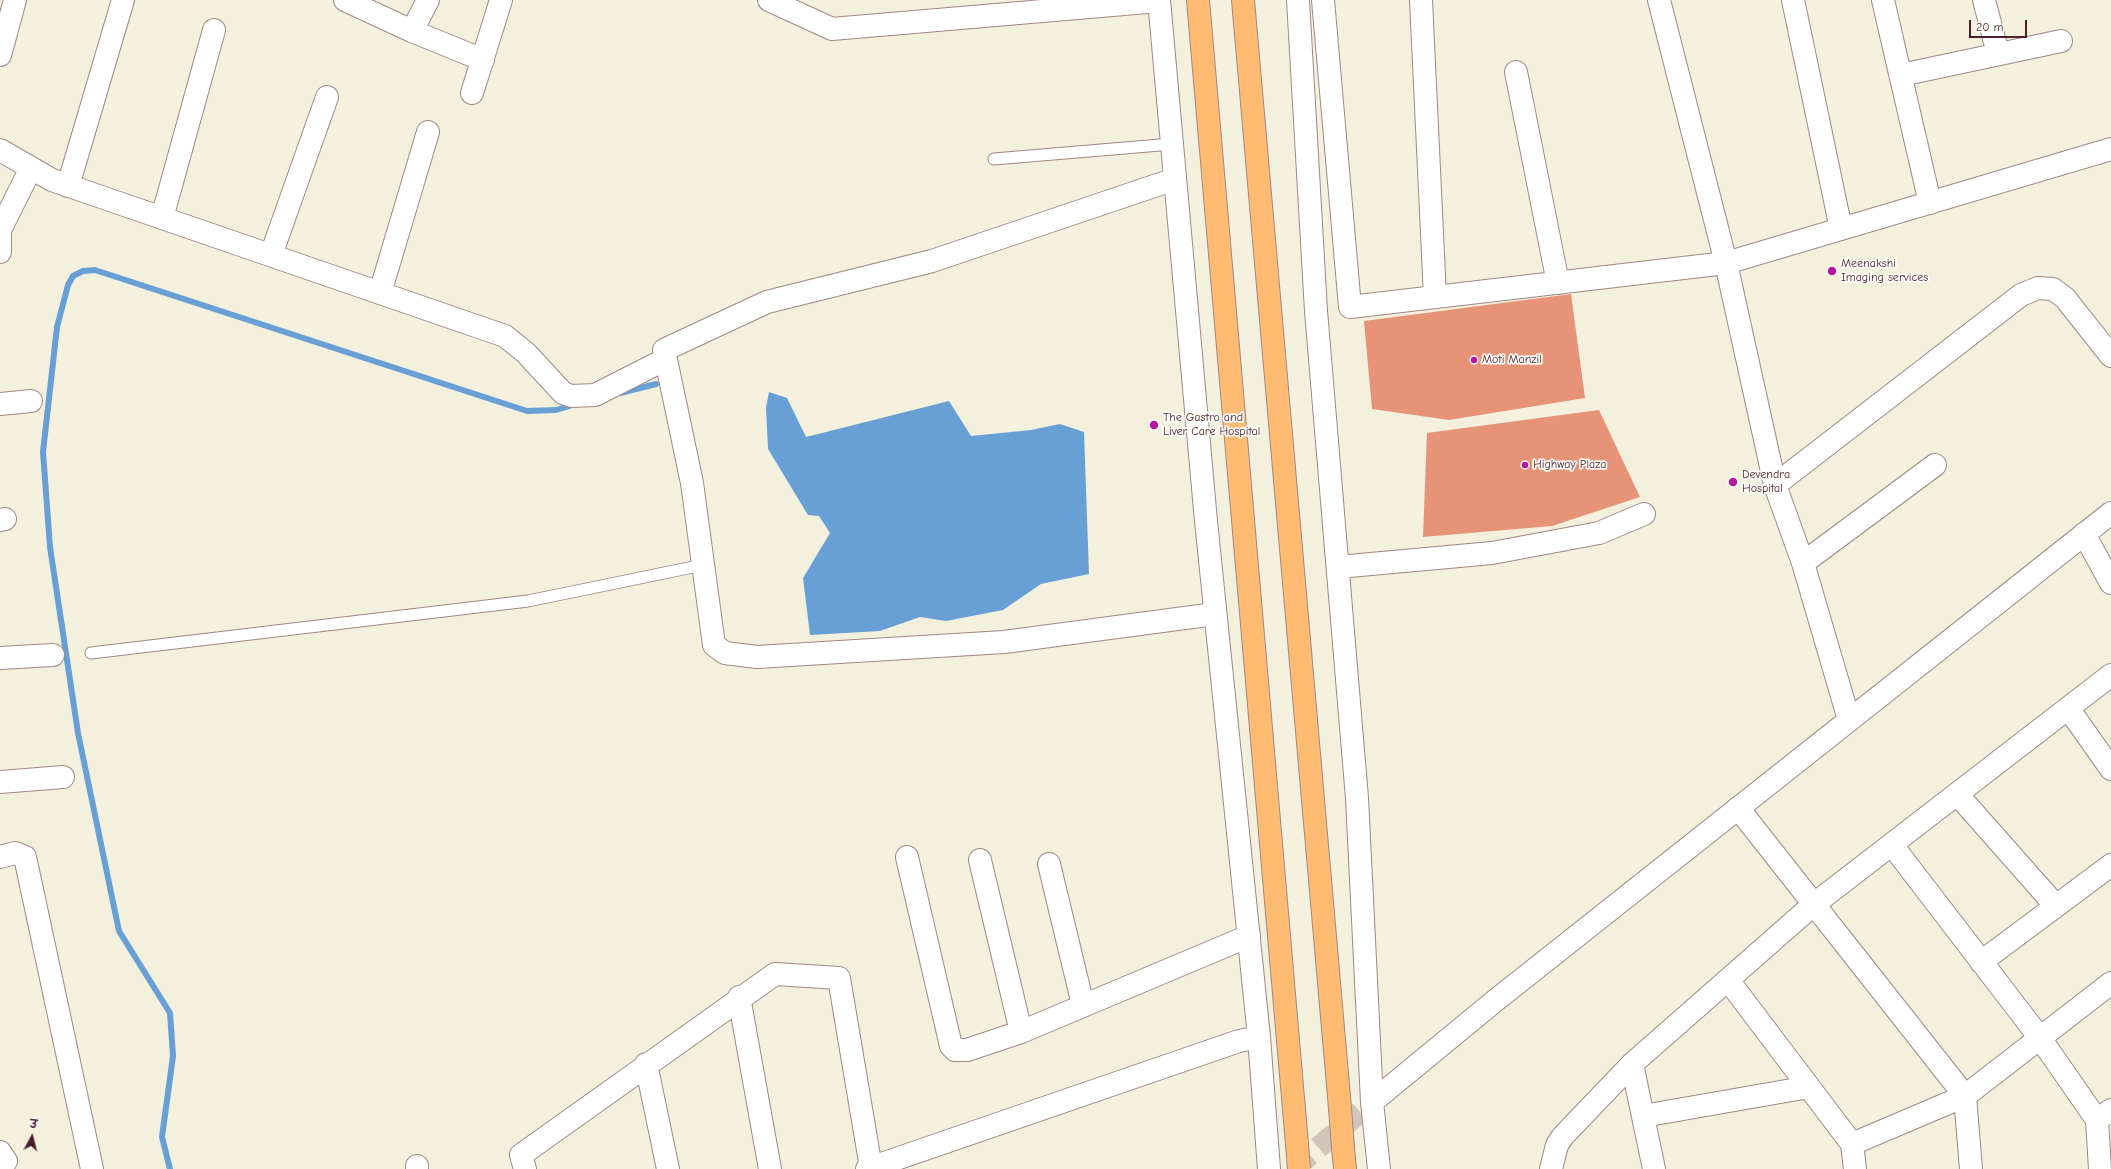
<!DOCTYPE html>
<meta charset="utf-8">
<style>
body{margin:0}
#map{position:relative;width:2111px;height:1169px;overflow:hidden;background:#f4f0de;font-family:"Comic Neue","Playpen Sans Deva",sans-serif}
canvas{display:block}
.north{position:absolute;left:12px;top:1117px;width:40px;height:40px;-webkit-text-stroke:3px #fdfcf7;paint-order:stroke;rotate:7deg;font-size:11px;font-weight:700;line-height:16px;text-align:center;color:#4a1f2b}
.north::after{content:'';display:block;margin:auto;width:14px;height:18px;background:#4a1f2b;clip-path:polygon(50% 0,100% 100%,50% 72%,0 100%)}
.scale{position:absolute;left:1969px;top:20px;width:58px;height:18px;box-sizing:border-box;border:2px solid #4a1f2b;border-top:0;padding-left:5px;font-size:12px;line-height:14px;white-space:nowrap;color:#4a1f2b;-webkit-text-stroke:3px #fdfcf7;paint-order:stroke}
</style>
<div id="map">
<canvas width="2111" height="1169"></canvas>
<div class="north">उ</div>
<div class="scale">20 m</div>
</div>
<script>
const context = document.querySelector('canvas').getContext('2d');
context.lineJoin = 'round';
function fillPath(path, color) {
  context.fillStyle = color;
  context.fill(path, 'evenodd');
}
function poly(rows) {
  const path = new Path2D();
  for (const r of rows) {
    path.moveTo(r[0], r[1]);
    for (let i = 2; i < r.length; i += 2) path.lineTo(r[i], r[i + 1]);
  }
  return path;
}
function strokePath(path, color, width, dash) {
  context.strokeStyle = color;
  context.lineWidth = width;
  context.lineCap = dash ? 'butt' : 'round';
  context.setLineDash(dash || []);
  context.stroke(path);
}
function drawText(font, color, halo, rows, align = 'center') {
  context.font = font + ' "Comic Neue",sans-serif';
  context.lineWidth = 3.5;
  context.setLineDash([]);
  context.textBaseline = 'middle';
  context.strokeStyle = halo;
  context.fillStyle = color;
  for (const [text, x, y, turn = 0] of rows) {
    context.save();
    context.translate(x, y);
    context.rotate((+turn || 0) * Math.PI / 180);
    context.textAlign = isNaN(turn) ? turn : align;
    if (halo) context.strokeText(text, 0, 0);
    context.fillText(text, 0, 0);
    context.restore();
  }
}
const water = poly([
 [769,392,787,398,806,437,949,401,971,436,1031,430,1060,424,1084,432,1089,574,1041,584,1003,610,946,621,920,617,880,631,810,635,803,578,830,533,819,516,808,515,768,449,766,408]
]);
const stream = poly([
 [620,393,656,384],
 [170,1169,162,1137,173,1056,170,1013,119,931,78,733,50,547,43,452,57,327,68,285,73,276,83,271,95,270,527,411,556,410,576,404]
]);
const building = poly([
 [1571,294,1585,398,1449,420,1372,409,1364,321],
 [1599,410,1640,497,1552,526,1423,537,1427,433]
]);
const tertiaryTunnel = poly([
 [1293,1169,1372,1102]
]);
const service = poly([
 [994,159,1172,144],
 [91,653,528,601,703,565]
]);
const minor = poly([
 [345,0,412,31,483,60],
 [769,0,832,29,1159,1],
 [1323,0,1350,307,1726,263,2111,149],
 [1421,0,1435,297],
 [1659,0,1726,263,1775,485,1803,563,1849,720],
 [1793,0,1841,229],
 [1883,0,1930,203],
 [1984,0,1998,54],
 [412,31,428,0],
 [0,55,15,0],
 [1516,72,1558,283],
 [1901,75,2061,41],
 [472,93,501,0],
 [0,150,52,180,505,336,526,353,563,393,571,396,595,395,666,359],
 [1175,179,932,261,767,302,664,350,692,483,714,645,725,653,757,657,1004,642,1215,614],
 [68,186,123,0],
 [162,218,214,30],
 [0,252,0,230,31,168],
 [271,255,327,97],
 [380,293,428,132],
 [0,404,31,401],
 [1775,485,2021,295,2038,288,2053,289,2065,298,2111,356],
 [0,520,5,519],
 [2084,534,2111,583],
 [1803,563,1935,465],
 [1338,567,1492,553,1599,533,1644,514],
 [0,658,53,655],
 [2068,708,2111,769],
 [0,782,63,777],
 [1957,794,2056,906],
 [1738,808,1965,1096,2111,983],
 [1892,845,2040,1038,2097,1120,2111,1110],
 [0,857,15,853,25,857,92,1169],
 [907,857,951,1046,955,1050,967,1050,1021,1032,1249,936],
 [980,860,1021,1032],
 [1049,864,1083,1005],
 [1981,962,2111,865],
 [1728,980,1852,1144,1855,1169],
 [739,997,770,1169],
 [646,1064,668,1169],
 [1632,1064,1654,1169],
 [1643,1116,1809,1087],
 [2097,1120,2100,1169],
 [1852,1144,1965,1096,1971,1169],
 [0,1152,6,1161,1,1169],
 [417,1166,417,1169],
 [525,1169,521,1155,775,974,839,978,871,1168],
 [867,1169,1239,1041,1259,1037],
 [1551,1169,1557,1145,1563,1136,1632,1064,1813,905,2111,675]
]);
const tertiary = poly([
 [1159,0,1206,521,1259,1037,1269,1169],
 [1298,0,1316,311,1357,798,1372,1102,1379,1169],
 [1372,1102,1496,1000,2111,513]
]);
const trunk = poly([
 [1198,0,1297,1144],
 [1243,0,1340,1108],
 [1343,1148,1345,1169]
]);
const trunkBridge = poly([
 [1340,1108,1343,1148],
 [1297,1144,1299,1169]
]);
const markers = [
 [1832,271,5,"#b5179e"],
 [1474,360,4,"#b5179e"],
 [1154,425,5,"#b5179e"],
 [1525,465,4,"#b5179e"],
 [1733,482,5,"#b5179e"]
];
const poiNames = [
 ["Meenakshi",1841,264],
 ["Imaging services",1841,278],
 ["Moti Manzil",1482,360],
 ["The Gastro and",1163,418],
 ["Liver Care Hospital",1163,432],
 ["Highway Plaza",1533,465],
 ["Devendra",1742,475],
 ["Hospital",1742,489]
];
fillPath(water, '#68a0d6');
strokePath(stream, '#68a0d6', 6);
fillPath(building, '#e69377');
strokePath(tertiaryTunnel, '#d2c6ba', 22, [22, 11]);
strokePath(service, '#9f8884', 13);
strokePath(minor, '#9f8884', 24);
strokePath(tertiary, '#9f8884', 24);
strokePath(trunk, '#9f8884', 24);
strokePath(service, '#fff', 11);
strokePath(minor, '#fff', 22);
strokePath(tertiary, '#fff', 22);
strokePath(trunk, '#ffbb71', 22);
strokePath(trunkBridge, '#9f8884', 24, []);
strokePath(trunkBridge, '#ffbb71', 22);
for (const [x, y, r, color] of markers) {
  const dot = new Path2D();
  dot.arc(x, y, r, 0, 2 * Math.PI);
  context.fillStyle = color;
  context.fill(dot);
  strokePath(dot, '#fdfcf7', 1.5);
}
drawText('12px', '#4a1f2b', '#fdfcf7', poiNames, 'left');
</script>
